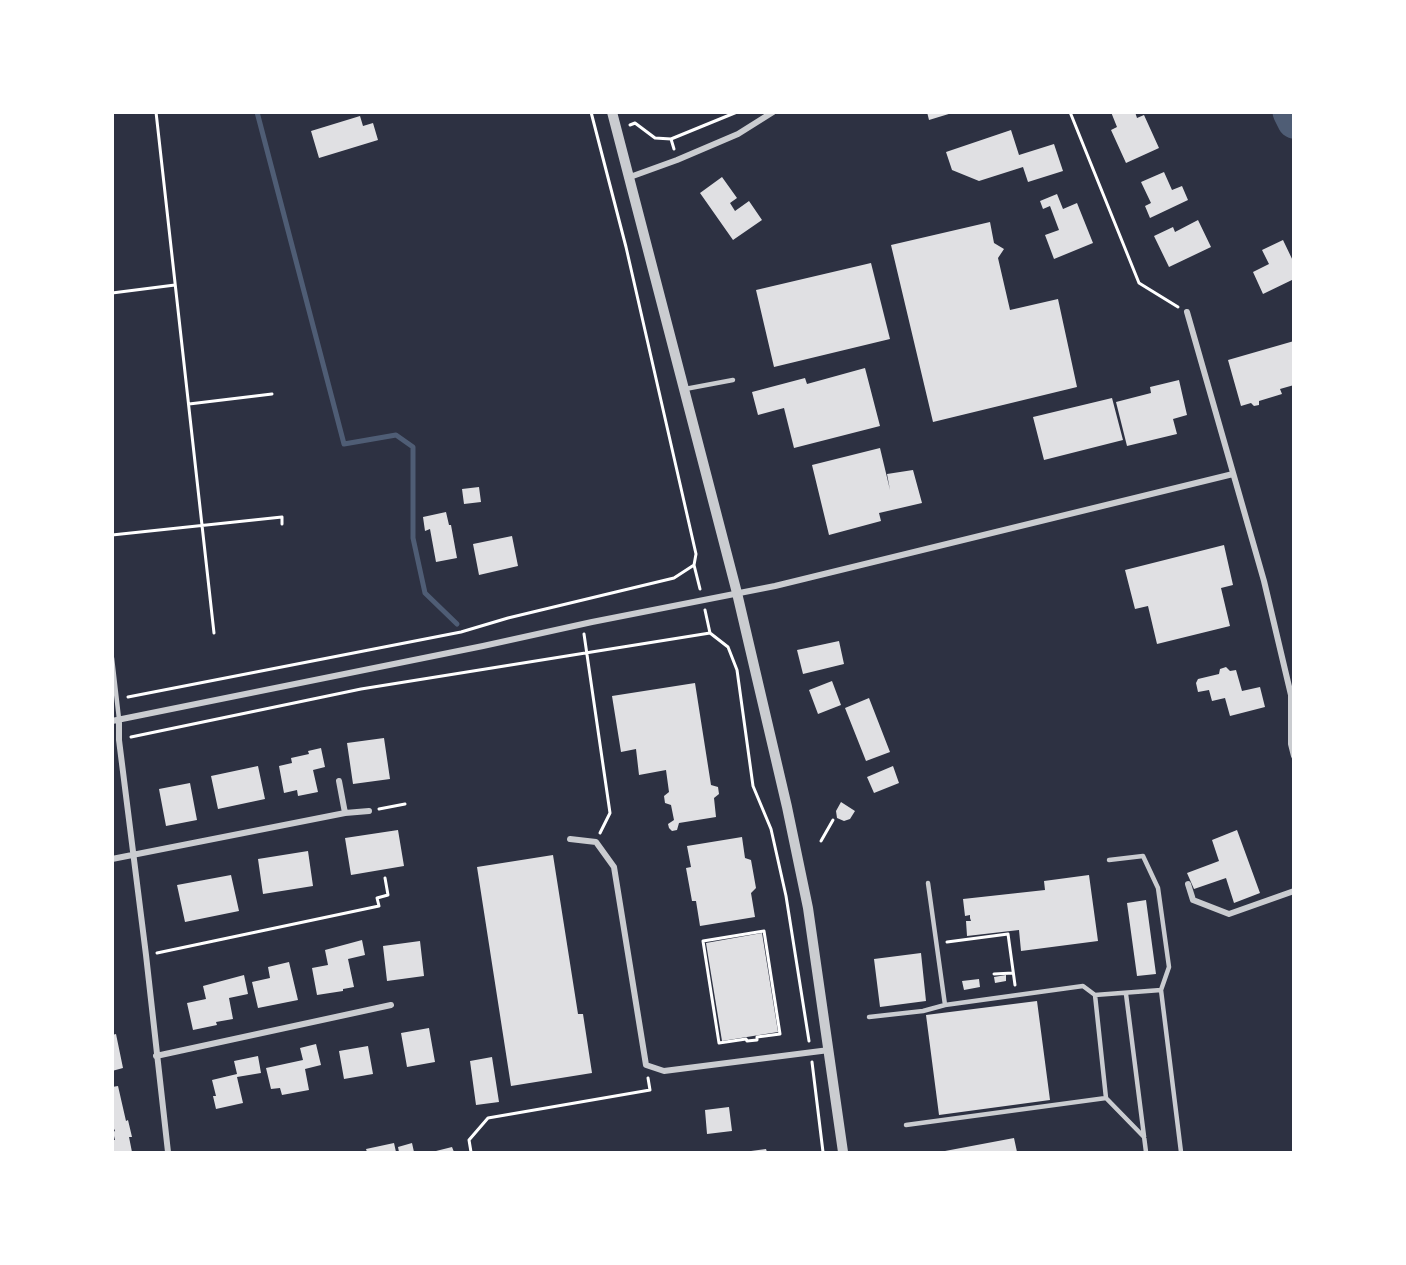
<!DOCTYPE html>
<style>
body{margin:0}
#map{position:relative;width:1406px;height:1265px;overflow:hidden;background:#2d3142;font-family:Jost,sans-serif}
canvas{display:block}
.frame{position:absolute;inset:0;border:114px solid #fff;pointer-events:none}
</style>
<div id="map">
<canvas width="1406" height="1265"></canvas>
<div class="frame"></div>
</div>
<script>
const context = document.querySelector('canvas').getContext('2d');
context.lineJoin = 'round';
function poly(rows) {
  const path = new Path2D();
  for (const r of rows) {
    path.moveTo(r[0], r[1]);
    for (let i = 2; i < r.length; i += 2) path.lineTo(r[i], r[i + 1]);
  }
  return path;
}
function strokePath(path, color, width, dash) {
  context.strokeStyle = color;
  context.lineWidth = width;
  context.lineCap = dash ? 'butt' : 'round';
  context.setLineDash(dash || []);
  context.stroke(path);
}
function fillPath(path, color) {
  context.fillStyle = color;
  context.fill(path, 'evenodd');
}
const stream = poly([
 [257,112,344,444,396,435,413,447,413,538,425,593,457,624]
]);
const river = poly([
 [1289,112,1294,122]
]);
const building = poly([
 [927,112,952,112,952,113,929,120],
 [1111,112,1135,112,1137,118,1144,115,1159,148,1126,163,1111,130,1117,127],
 [360,116,363,126,373,123,378,140,319,158,311,131],
 [1011,130,1019,155,1054,144,1063,171,1028,182,1023,167,979,181,952,170,946,152],
 [1164,172,1172,190,1182,186,1188,200,1150,218,1145,206,1151,203,1141,182],
 [722,177,737,198,730,203,735,211,749,201,762,220,733,240,700,193],
 [1057,194,1063,209,1077,203,1093,243,1054,259,1045,235,1059,230,1050,206,1043,209,1040,201],
 [1198,220,1211,247,1169,267,1154,236,1173,227,1175,232],
 [990,222,994,243,1004,249,998,258,1010,310,1058,299,1077,387,933,422,891,245],
 [1283,240,1294,263,1294,279,1263,294,1253,272,1269,264,1262,250],
 [871,263,890,339,774,367,756,290],
 [1294,341,1294,385,1280,389,1282,394,1259,401,1259,405,1254,406,1251,403,1241,406,1228,360],
 [865,368,880,426,794,448,784,408,758,415,752,392,805,378,807,384],
 [1179,380,1187,415,1173,419,1177,434,1127,446,1116,402,1151,393,1150,387],
 [1112,398,1123,440,1044,460,1033,417],
 [880,448,890,490,887,474,913,470,922,503,879,513,881,521,829,535,812,465],
 [479,487,481,502,464,504,462,489],
 [446,512,449,525,451,525,457,558,436,562,430,529,425,531,423,517],
 [512,536,518,566,479,575,473,544],
 [1224,545,1233,585,1221,588,1230,626,1157,644,1148,606,1135,609,1125,570],
 [839,641,844,664,803,674,797,650],
 [1226,667,1230,671,1236,670,1242,691,1260,687,1265,707,1230,716,1225,698,1212,701,1209,690,1198,692,1196,683,1198,679,1219,674,1220,669],
 [832,681,841,705,818,714,809,690],
 [695,683,711,785,718,787,719,794,714,798,716,817,679,823,677,830,672,831,669,828,668,824,674,820,671,805,665,803,664,796,669,792,666,770,639,775,636,749,621,752,612,696],
 [869,698,890,752,866,761,845,708],
 [384,738,390,779,353,784,347,743],
 [321,748,325,767,313,770,318,792,298,796,297,790,284,793,279,766,292,763,291,758,309,754,308,751],
 [258,766,265,799,218,809,211,776],
 [893,766,899,783,874,793,867,777],
 [190,783,197,820,166,826,159,789],
 [841,802,855,811,850,819,844,821,837,818,836,811],
 [398,830,404,866,351,875,345,838],
 [1237,830,1260,893,1234,903,1226,878,1194,889,1187,873,1219,861,1212,840],
 [742,837,745,858,751,860,756,888,751,893,755,917,700,926,696,901,692,901,686,868,691,867,687,846],
 [308,851,313,886,263,894,258,859],
 [553,855,578,1014,583,1014,592,1073,511,1086,477,867],
 [231,875,239,911,185,922,177,885],
 [1089,875,1098,941,1021,951,1019,930,967,936,966,921,971,921,970,918,970,915,965,916,963,899,1045,890,1044,881],
 [1146,900,1156,974,1137,976,1127,903],
 [762,933,778,1032,722,1041,706,943],
 [362,940,365,955,348,959,354,987,343,989,343,991,317,995,312,968,328,965,325,950],
 [420,941,424,976,387,981,383,946],
 [921,953,926,1001,880,1007,874,959],
 [289,962,298,1000,258,1008,252,982,270,978,268,967],
 [244,975,248,994,229,998,233,1019,216,1022,217,1025,193,1030,187,1003,206,999,203,986],
 [1006,975,1006,981,995,983,994,977],
 [979,979,980,987,964,990,962,981],
 [1037,1001,1050,1100,939,1115,926,1015],
 [429,1028,435,1062,407,1067,401,1033],
 [116,1034,123,1068,112,1071,112,1035],
 [316,1044,321,1065,305,1069,309,1090,282,1095,280,1088,271,1089,266,1068,303,1060,300,1048],
 [368,1046,373,1074,344,1079,339,1051],
 [258,1056,261,1073,237,1077,243,1103,216,1109,213,1096,216,1096,212,1080,237,1074,234,1061],
 [492,1057,499,1102,476,1105,470,1061],
 [118,1086,126,1121,128,1120,132,1137,129,1137,132,1152,112,1152,112,1140,115,1140,113,1132,115,1131,112,1124,112,1087],
 [729,1107,732,1131,707,1134,705,1110],
 [1014,1138,1017,1152,946,1152,945,1151],
 [394,1143,396,1152,367,1152,366,1149],
 [412,1143,414,1152,399,1152,398,1147],
 [452,1147,454,1152,432,1152],
 [766,1149,767,1152,751,1152,751,1151]
]);
const path = poly([
 [156,112,214,633],
 [591,112,626,247,696,554,694,565,700,589],
 [1070,112,1139,283,1178,307],
 [630,125,635,123,655,138,671,139,674,149],
 [671,139,737,112],
 [112,293,175,285],
 [189,404,272,394],
 [112,535,282,517,282,524],
 [705,610,710,633,728,647,737,670,753,786,771,829,786,896,809,1041],
 [584,634,610,813,600,833],
 [128,697,461,632,508,618,674,578,694,565],
 [131,737,361,689,710,633],
 [379,809,405,804],
 [821,841,833,820],
 [764,931,780,1034,757,1037,757,1040,747,1041,746,1039,719,1043,703,941,764,931],
 [947,942,1008,934,1015,985],
 [157,953,379,906,377,898,388,895,385,878],
 [994,974,1013,973],
 [812,1062,823,1152],
 [471,1152,469,1140,488,1118,650,1090,648,1078]
]);
const service = poly([
 [685,389,733,380],
 [112,658,119,719],
 [1109,860,1143,856,1158,888,1169,967,1161,990],
 [928,883,945,1005,1083,986,1095,995,1161,990,1181,1152],
 [1126,994,1146,1152],
 [1095,995,1106,1098,1144,1137],
 [869,1017,923,1011,945,1005],
 [906,1125,1106,1098]
]);
const minor = poly([
 [630,177,677,160,738,134,773,112],
 [1187,312,1264,581,1291,695,1291,744,1294,756],
 [119,719,119,740,146,955,168,1152],
 [112,721,483,646,592,622,775,586,1233,474],
 [339,781,345,813],
 [570,839,596,842,614,867,646,1065,664,1071,829,1050],
 [112,859,345,813,369,811],
 [1188,884,1193,900,1229,914,1294,891],
 [156,1056,391,1005]
]);
const tertiary = poly([
 [612,112,737,593,787,807,808,908,843,1152]
]);
strokePath(stream, '#4f5d75', 5);
strokePath(river, '#4f5d75', 33);
fillPath(building, '#e0e0e3');
strokePath(path, '#fff', 3);
strokePath(service, '#caccd0', 4.5);
strokePath(minor, '#caccd0', 6);
strokePath(tertiary, '#caccd0', 10);
</script>
